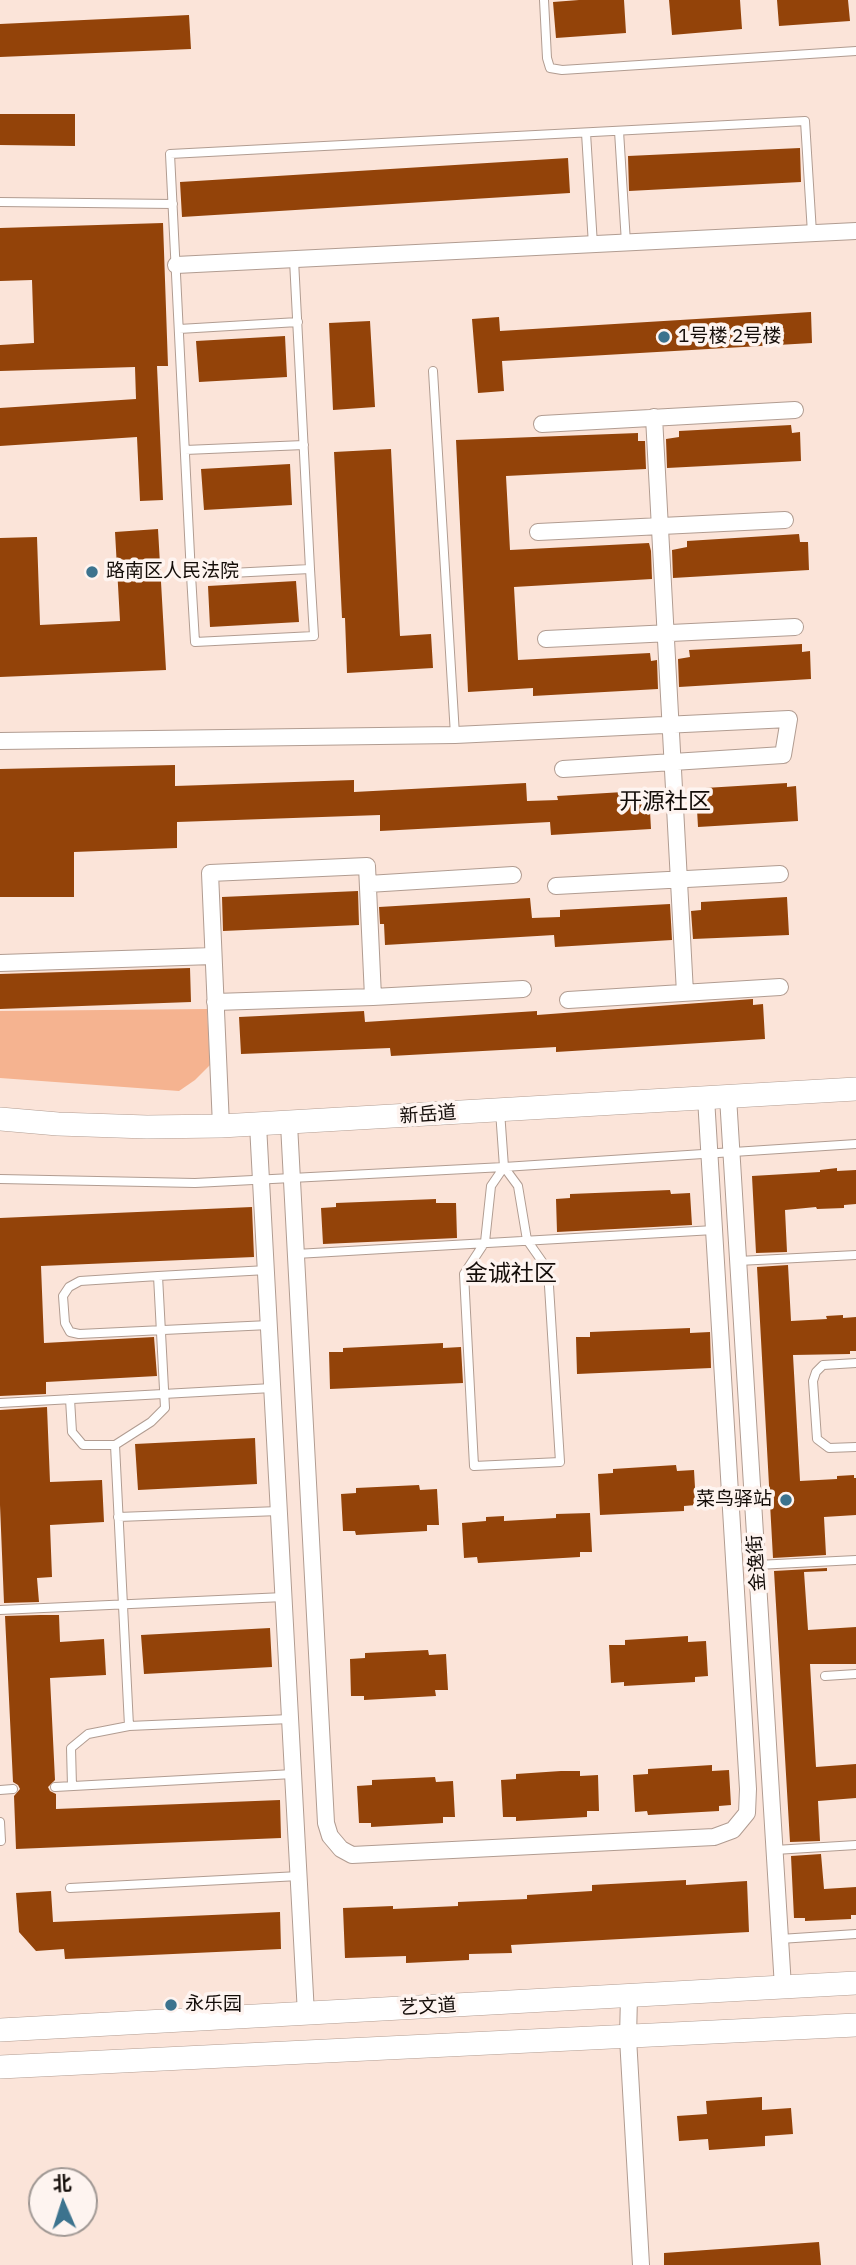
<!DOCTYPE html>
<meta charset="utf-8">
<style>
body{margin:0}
#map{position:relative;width:856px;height:2265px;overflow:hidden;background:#fbe4d9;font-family:"IBM Plex Sans","Noto Sans SC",sans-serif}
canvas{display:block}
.north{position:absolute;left:28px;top:2167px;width:70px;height:70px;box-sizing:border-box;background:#fef4f0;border:2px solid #a09894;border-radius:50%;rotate:357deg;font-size:19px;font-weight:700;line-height:28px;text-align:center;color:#140d09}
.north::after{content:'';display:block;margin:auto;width:24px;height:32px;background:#3c738e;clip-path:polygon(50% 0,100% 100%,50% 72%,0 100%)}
</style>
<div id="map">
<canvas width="856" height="2265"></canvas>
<div class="north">北</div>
</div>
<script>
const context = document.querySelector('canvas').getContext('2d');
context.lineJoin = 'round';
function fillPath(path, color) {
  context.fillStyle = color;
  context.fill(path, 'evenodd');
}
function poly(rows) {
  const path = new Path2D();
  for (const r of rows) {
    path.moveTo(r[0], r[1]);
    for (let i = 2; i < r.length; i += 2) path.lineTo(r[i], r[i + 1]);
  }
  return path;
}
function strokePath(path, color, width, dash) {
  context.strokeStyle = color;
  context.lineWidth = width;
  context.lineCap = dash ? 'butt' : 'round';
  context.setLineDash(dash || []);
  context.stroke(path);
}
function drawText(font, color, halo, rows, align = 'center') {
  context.font = font + ' "IBM Plex Sans","Noto Sans SC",sans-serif';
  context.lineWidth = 7;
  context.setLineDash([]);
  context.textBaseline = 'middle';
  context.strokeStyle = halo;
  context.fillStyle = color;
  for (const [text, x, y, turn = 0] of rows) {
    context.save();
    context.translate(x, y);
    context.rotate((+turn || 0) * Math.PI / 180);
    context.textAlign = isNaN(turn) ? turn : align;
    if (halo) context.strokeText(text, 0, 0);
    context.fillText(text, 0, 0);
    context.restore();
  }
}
const green = poly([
 [207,1009,210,1065,195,1080,179,1091,0,1078,0,1011]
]);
const building = poly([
 [579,0,624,0,626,33,556,38,553,2],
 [669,0,740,0,742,29,672,35],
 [777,0,848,0,850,21,779,26],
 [189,15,191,49,0,57,0,24],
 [0,114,75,114,75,146,0,145],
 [800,148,801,182,629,191,628,156],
 [568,158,570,193,182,217,180,182],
 [163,223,168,366,157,366,163,500,140,501,137,437,0,446,0,408,136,399,135,367,0,371,0,345,34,343,32,280,0,281,0,228],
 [811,312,812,343,502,361,504,391,478,393,472,319,499,317,500,331],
 [370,321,375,407,333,410,329,323],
 [285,336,287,377,199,382,196,341],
 [791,425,792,433,800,432,801,461,667,468,666,439,679,437,679,431],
 [638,433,638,441,645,441,646,469,506,476,510,550,649,543,651,551,652,579,514,587,518,660,650,653,651,661,657,660,658,689,533,696,533,688,468,692,456,440],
 [391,449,400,636,431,634,433,668,347,673,345,618,342,618,334,452],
 [290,464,292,505,204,510,201,469],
 [158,529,166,670,0,677,0,538,37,537,40,625,120,621,115,532],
 [799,534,800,542,808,542,809,570,673,578,672,550,687,547,687,541],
 [296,581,299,622,210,627,208,586],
 [802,644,802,652,810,651,811,679,679,687,678,659,690,657,689,650],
 [175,765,175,786,354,780,354,792,526,783,527,801,558,800,557,796,640,791,640,795,649,794,651,829,551,835,550,822,380,831,380,815,177,822,177,848,74,852,74,897,0,897,0,769],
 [787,783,787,787,796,786,798,821,698,827,696,792,705,792,705,788],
 [358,891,359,925,223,931,222,897],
 [787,897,789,935,693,939,691,911,701,910,701,902],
 [530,898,532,918,560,917,560,910,670,904,672,940,555,947,554,935,385,945,384,924,380,924,379,907],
 [190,968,191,1002,0,1009,0,974],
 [753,999,753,1005,763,1004,765,1039,556,1052,556,1047,391,1056,390,1048,241,1054,239,1017,364,1011,365,1022,537,1011,537,1015],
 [837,1168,837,1171,856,1170,856,1204,844,1205,844,1208,817,1209,816,1207,785,1210,787,1252,756,1253,752,1176,820,1172,820,1170],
 [670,1190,671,1194,690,1193,692,1225,557,1232,556,1199,570,1198,570,1194],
 [436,1199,436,1203,456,1203,457,1238,323,1244,321,1208,336,1207,336,1203],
 [252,1207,254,1257,41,1266,44,1343,154,1337,157,1376,46,1382,46,1394,0,1396,0,1218],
 [788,1265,791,1321,827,1319,826,1316,843,1315,843,1318,856,1317,856,1351,850,1351,850,1354,793,1355,800,1481,837,1479,837,1476,854,1475,854,1478,856,1478,856,1515,824,1517,826,1555,773,1558,757,1267],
 [690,1328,690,1333,710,1332,711,1368,577,1374,576,1337,590,1337,590,1332],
 [443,1343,443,1348,461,1347,463,1383,330,1389,329,1352,343,1352,343,1348],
 [47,1407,50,1482,102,1480,104,1522,50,1525,52,1577,37,1578,39,1602,4,1603,0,1505,0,1410],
 [255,1438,257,1484,138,1490,135,1444],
 [676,1465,677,1471,694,1470,696,1505,684,1506,684,1511,600,1515,598,1474,613,1473,613,1469],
 [419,1485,420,1490,437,1489,439,1525,427,1525,427,1531,356,1535,355,1531,343,1531,341,1494,356,1493,356,1488],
 [590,1513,592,1552,580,1552,580,1557,478,1563,477,1557,464,1558,462,1523,486,1521,486,1517,504,1516,504,1521,556,1518,556,1514],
 [827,1568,827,1571,804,1572,808,1630,856,1627,856,1664,810,1664,816,1767,856,1764,856,1798,818,1801,820,1841,790,1842,774,1571],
 [40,1615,59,1615,60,1642,104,1639,106,1675,50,1678,55,1780,48,1787,50,1791,56,1794,56,1809,280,1800,281,1838,16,1849,14,1796,20,1789,18,1785,13,1782,5,1616],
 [270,1628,272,1667,144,1674,141,1635],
 [688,1636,688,1642,706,1641,708,1676,695,1677,695,1682,624,1686,624,1682,611,1683,609,1645,625,1645,625,1640],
 [428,1650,429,1655,446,1654,448,1690,435,1690,436,1696,364,1700,364,1696,351,1696,350,1659,365,1658,365,1653],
 [712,1765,712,1771,729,1770,731,1805,719,1806,719,1811,648,1815,647,1811,635,1812,633,1775,648,1774,648,1769],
 [561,1771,580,1771,580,1776,598,1775,599,1811,587,1811,587,1817,516,1821,516,1817,503,1817,501,1780,516,1779,516,1774],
 [435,1777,436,1782,453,1781,455,1817,443,1817,443,1823,371,1827,371,1823,359,1823,357,1786,372,1785,372,1780],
 [821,1854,824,1889,856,1887,856,1915,851,1915,851,1919,805,1921,805,1918,794,1918,791,1856],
 [686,1880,686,1885,747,1881,749,1932,511,1945,512,1953,469,1954,469,1960,406,1963,406,1956,345,1958,343,1908,393,1906,393,1909,458,1906,458,1902,527,1899,527,1895,592,1891,592,1885],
 [51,1891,53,1922,280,1912,281,1949,65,1959,64,1949,36,1951,19,1932,16,1893],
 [762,2097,762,2110,791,2108,793,2134,765,2136,765,2146,709,2150,708,2139,679,2141,677,2116,707,2114,706,2101],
 [819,2242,821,2265,664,2265,664,2253]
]);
const lane = poly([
 [544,0,547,58,550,68,562,70,856,51],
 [619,131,626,243],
 [586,133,593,245],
 [0,202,173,204],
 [294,260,310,569,191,575,170,154,805,121,812,233],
 [179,329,298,322],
 [433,371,455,735],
 [185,450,304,445],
 [191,575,195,642,314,636,310,569],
 [500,1111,504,1167],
 [504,1167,518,1186,527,1240,548,1270,560,1462,474,1466,464,1274,485,1242,491,1186,504,1167],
 [0,1179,195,1183,504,1167,856,1144],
 [296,1254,714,1230],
 [738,1261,856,1255],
 [158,1276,80,1281,69,1287,63,1296,65,1323,70,1332,79,1334,269,1325],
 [856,1363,823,1365,816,1372,813,1381,817,1439,829,1448,856,1447],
 [70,1399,72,1432,83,1445,115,1445],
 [0,1403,272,1388],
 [118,1517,279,1511],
 [757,1565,856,1560],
 [0,1610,284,1597],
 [825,1676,856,1674],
 [129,1726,115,1445,151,1422,165,1408,158,1276,267,1270],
 [72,1786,71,1748,88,1734,129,1726,290,1719],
 [55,1787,293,1774],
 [0,1790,13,1789],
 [0,1822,1,1841],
 [775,1850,856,1845],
 [70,1888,299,1876],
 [780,1939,856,1934]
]);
const street = poly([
 [176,265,856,231],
 [654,417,685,993],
 [542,424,795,410],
 [538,532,785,520],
 [546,639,795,627],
 [0,741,455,735,789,719,783,755,563,769],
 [368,884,513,875],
 [556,886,780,874],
 [0,963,213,956],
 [568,1000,780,987],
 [215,1002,373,997,523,989],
 [728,1097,783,1987],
 [289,1124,326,1823,330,1836,341,1849,352,1855,714,1837,733,1830,747,1813,748,1789,706,1098],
 [258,1125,306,2014],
 [221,1126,210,873,367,866,373,997],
 [629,1996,628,2038,641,2265]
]);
const secondary = poly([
 [0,1119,58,1124,147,1127,221,1126,856,1089],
 [0,2030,856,1983],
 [0,2067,856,2025]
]);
const markers = [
 [664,337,7,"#3c738e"],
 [92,572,7,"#3c738e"],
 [786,1500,7,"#3c738e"],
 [171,2005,7,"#3c738e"]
];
const poiNames = [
 ["1号楼 2号楼",678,337],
 ["路南区人民法院",106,572],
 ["菜鸟驿站",772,1500,"right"],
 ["永乐园",185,2005]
];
const streetNames = [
 ["新岳道",428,1115,-4],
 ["金逸街",757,1563,-94],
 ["艺文道",428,2007,-3]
];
const quarterNames = [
 ["开源社区",665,802],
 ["金诚社区",511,1274]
];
fillPath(green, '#f5b390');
fillPath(building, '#934309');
strokePath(lane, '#b19c91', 10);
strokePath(street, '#b19c91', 18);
strokePath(secondary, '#b19c91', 24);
strokePath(lane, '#fff', 8);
strokePath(street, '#fff', 16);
strokePath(secondary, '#fff', 23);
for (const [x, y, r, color] of markers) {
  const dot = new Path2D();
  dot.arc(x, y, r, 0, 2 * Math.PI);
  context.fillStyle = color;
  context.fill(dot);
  strokePath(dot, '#fef4f0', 2.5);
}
drawText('19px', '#140d09', '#fef4f0', poiNames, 'left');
drawText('19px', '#140d09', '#fef4f0', streetNames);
drawText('23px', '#140d09', '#fef4f0', quarterNames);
</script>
